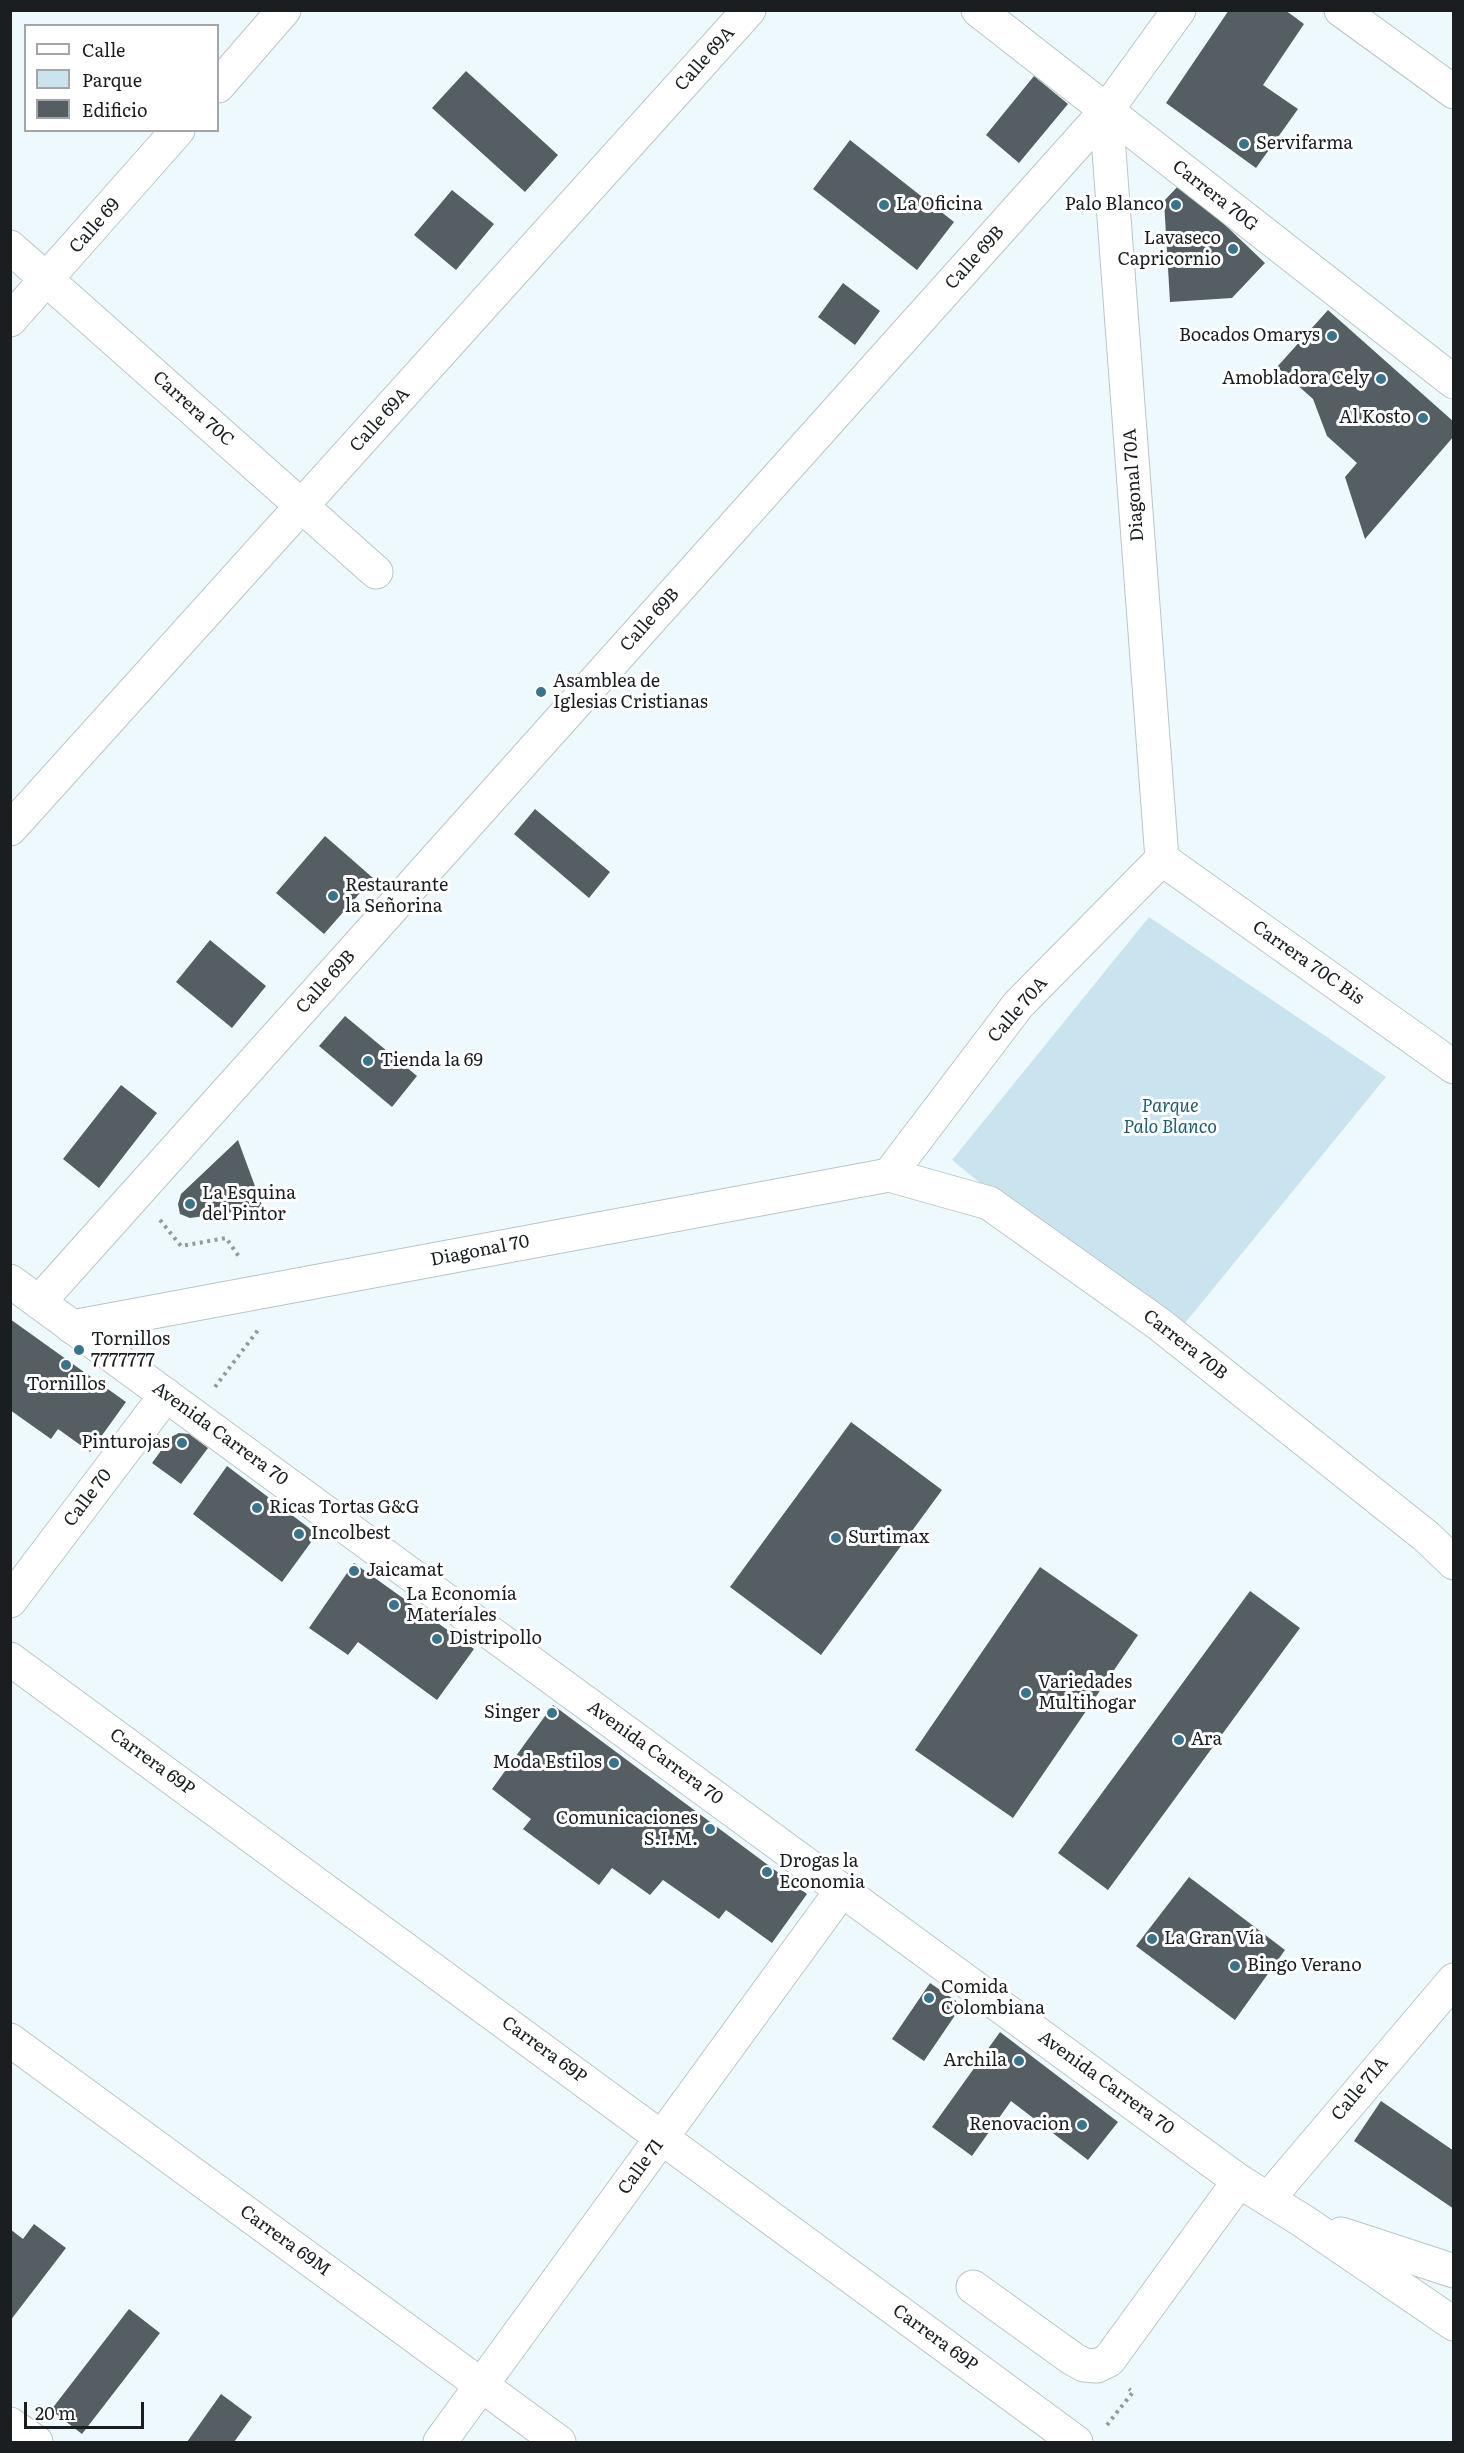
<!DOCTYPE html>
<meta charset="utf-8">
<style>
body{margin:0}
#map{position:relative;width:1464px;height:2453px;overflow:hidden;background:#eef9fe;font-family:Literata,serif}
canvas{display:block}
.frame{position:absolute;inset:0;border:12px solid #1a1e20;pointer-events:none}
.legend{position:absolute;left:24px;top:24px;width:195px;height:108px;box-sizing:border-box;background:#fff;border:2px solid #a3a5a6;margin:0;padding:8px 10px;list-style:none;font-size:18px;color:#1a1e20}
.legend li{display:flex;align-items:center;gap:12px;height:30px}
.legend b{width:30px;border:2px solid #a3a5a6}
.scale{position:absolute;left:24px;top:2402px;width:120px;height:27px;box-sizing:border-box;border:3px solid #1a1e20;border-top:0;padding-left:8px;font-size:18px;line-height:21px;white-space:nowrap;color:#1a1e20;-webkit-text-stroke:4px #fff;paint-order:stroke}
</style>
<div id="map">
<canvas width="1464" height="2453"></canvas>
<div class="frame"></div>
<ul class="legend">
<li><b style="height:8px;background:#fff"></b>Calle</li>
<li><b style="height:16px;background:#cae4ef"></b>Parque</li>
<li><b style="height:16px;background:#555f63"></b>Edificio</li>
</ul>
<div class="scale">20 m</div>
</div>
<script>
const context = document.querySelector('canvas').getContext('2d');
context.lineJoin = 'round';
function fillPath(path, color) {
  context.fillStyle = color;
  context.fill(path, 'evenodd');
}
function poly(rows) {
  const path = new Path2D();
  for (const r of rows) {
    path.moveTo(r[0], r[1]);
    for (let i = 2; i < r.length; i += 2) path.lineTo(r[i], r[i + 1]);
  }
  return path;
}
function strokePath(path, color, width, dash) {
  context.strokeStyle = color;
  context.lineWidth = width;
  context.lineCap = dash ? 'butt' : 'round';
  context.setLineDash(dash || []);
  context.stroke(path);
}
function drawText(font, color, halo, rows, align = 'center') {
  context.font = font + ' Literata,serif';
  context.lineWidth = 6;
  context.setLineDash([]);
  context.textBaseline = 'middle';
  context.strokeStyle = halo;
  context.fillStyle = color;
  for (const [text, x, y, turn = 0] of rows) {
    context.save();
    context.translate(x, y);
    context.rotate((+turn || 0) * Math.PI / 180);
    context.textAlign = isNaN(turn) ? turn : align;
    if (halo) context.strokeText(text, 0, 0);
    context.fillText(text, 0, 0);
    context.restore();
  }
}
const green = poly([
 [1149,917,1386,1077,1172,1339,952,1160]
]);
const building = poly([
 [1229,10,1285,10,1304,24,1263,85,1298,109,1256,168,1166,103],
 [466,71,558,155,525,192,432,108],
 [1034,76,1068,104,1019,163,986,135],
 [850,140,954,222,917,270,813,189],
 [1181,183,1265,263,1232,298,1170,302,1164,201],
 [452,190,494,224,456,270,414,235],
 [843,283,880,311,855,345,818,317],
 [1328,310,1454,422,1454,436,1365,539,1345,477,1357,463,1327,436,1313,399,1277,367],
 [535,809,610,872,589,898,514,834],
 [325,836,373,878,324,934,276,893],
 [210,940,266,986,232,1028,176,982],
 [345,1016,417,1076,392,1107,319,1046],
 [121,1085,157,1113,99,1188,63,1159],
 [238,1140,263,1208,190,1218,180,1214,178,1204,181,1194],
 [10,1319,126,1402,90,1452,58,1429,51,1439,10,1410],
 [851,1422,942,1490,821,1655,730,1587],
 [179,1433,189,1434,208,1448,181,1484,152,1463,171,1437],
 [227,1466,317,1534,282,1582,193,1514],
 [354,1563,474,1649,437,1700,358,1642,348,1655,309,1628],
 [1040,1567,1138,1635,1013,1818,915,1750],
 [1250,1591,1300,1628,1108,1890,1058,1853],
 [553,1705,807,1894,772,1943,726,1910,719,1919,663,1880,650,1895,612,1868,599,1885,523,1829,531,1819,492,1789],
 [1189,1877,1285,1950,1235,2020,1136,1946],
 [930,1983,962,2005,924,2061,892,2039],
 [1000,2032,1118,2122,1088,2160,1011,2101,972,2156,932,2127],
 [1381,2101,1454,2151,1454,2209,1354,2141],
 [34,2224,66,2248,10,2321,10,2229,23,2239],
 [129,2309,160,2333,82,2434,51,2410],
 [221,2394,252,2417,234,2442,187,2442]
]);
const path = poly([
 [160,1220,181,1246,226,1238,240,1258],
 [215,1387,258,1330],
 [1107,2425,1133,2392,1129,2389]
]);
const minor = poly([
 [978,10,1454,382],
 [1341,10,1454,92],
 [218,86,284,10],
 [1106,111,1162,859],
 [10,247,376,572],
 [10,320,178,130],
 [10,829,749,10],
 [1162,859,1454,1067],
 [889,1175,1018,1005,1162,859],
 [39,1302,1106,111,1179,10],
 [72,1327,889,1175,989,1203,1159,1324,1427,1537,1454,1563],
 [10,1601,166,1395],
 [10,1659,1076,2442],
 [10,2040,559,2442],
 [1268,2199,1454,1980],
 [973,2287,1073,2359,1084,2365,1097,2366,1109,2360,1239,2181],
 [10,2424,36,2442],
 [440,2442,842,1890]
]);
const major = poly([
 [10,1281,1239,2181,1303,2221,1454,2324],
 [1341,2234,1454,2271]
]);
const markers = [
 [1244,144,6,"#38748c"],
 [884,205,6,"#38748c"],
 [1176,205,6,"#38748c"],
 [1233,249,6,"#38748c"],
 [1332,336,6,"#38748c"],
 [1381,379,6,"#38748c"],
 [1423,418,6,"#38748c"],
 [541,692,6,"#38748c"],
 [333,896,6,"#38748c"],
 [368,1061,6,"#38748c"],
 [190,1204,6,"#38748c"],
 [79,1350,6,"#38748c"],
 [66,1365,6,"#38748c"],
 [182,1443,6,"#38748c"],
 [257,1508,6,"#38748c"],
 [299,1534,6,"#38748c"],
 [836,1538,6,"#38748c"],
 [354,1571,6,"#38748c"],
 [394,1605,6,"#38748c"],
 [437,1639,6,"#38748c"],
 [1026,1693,6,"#38748c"],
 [552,1713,6,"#38748c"],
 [1179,1740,6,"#38748c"],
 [614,1763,6,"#38748c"],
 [710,1829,6,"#38748c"],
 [767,1872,6,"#38748c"],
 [1152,1939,6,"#38748c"],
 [1235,1966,6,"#38748c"],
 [929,1998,6,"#38748c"],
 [1019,2061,6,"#38748c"],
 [1082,2125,6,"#38748c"]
];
const streetNames = [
 ["Calle 69A",705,59,-48],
 ["Carrera 70G",1215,196,38],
 ["Calle 69",95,226,-49],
 ["Calle 69B",975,258,-48],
 ["Carrera 70C",193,409,42],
 ["Calle 69A",380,420,-48],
 ["Diagonal 70A",1134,485,-94],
 ["Calle 69B",650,620,-48],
 ["Carrera 70C Bis",1308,963,35],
 ["Calle 69B",326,982,-48],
 ["Calle 70A",1018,1010,-49],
 ["Diagonal 70",480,1251,-11],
 ["Carrera 70B",1185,1345,38],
 ["Avenida Carrera 70",220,1434,36],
 ["Calle 70",88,1498,-53],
 ["Avenida Carrera 70",655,1753,36],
 ["Carrera 69P",152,1762,36],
 ["Carrera 69P",544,2050,36],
 ["Avenida Carrera 70",1106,2083,36],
 ["Calle 71A",1360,2089,-50],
 ["Calle 71",641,2167,-54],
 ["Carrera 69M",285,2241,36],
 ["Carrera 69P",935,2338,36]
];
const poiNames = [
 ["Servifarma",1256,144],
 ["La Oficina",896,205],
 ["Palo Blanco",1164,205,"right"],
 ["Lavaseco",1221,239,"right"],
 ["Capricornio",1221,260,"right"],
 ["Bocados Omarys",1320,336,"right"],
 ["Amobladora Cely",1369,379,"right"],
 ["Al Kosto",1411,418,"right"],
 ["Asamblea de",553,682],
 ["Iglesias Cristianas",553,703],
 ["Restaurante",345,886],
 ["la Señorina",345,907],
 ["Tienda la 69",380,1061],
 ["La Esquina",202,1194],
 ["del Pintor",202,1215],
 ["Tornillos",91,1340],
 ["7777777",91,1361],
 ["Tornillos",66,1385,"center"],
 ["Pinturojas",170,1443,"right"],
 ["Ricas Tortas G&G",269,1508],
 ["Incolbest",311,1534],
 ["Surtimax",848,1538],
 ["Jaicamat",366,1571],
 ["La Economía",406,1595],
 ["Materíales",406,1616],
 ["Distripollo",449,1639],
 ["Variedades",1038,1683],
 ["Multihogar",1038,1704],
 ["Singer",540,1713,"right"],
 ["Ara",1191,1740],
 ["Moda Estilos",602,1763,"right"],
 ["Comunicaciones",698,1819,"right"],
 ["S.I.M.",698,1840,"right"],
 ["Drogas la",779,1862],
 ["Economia",779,1883],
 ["La Gran Vía",1164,1939],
 ["Bingo Verano",1247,1966],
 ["Comida",941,1988],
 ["Colombiana",941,2009],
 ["Archila",1007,2061,"right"],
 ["Renovacion",1070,2125,"right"]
];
const parkNames = [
 ["Parque",1170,1107],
 ["Palo Blanco",1170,1128]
];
fillPath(green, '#cae4ef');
fillPath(building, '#555f63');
strokePath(minor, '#bac5c9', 35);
strokePath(major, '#bac5c9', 35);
strokePath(path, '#929a9e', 4, [3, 4.5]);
strokePath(minor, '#fff', 33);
strokePath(major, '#fff', 33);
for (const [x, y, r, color] of markers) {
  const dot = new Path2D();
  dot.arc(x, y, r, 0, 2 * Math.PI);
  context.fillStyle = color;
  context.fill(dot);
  strokePath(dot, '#fff', 2);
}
drawText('18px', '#1a1e20', '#fff', streetNames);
drawText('18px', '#1a1e20', '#fff', poiNames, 'left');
drawText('italic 18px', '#1d5d75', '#fff', parkNames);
</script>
